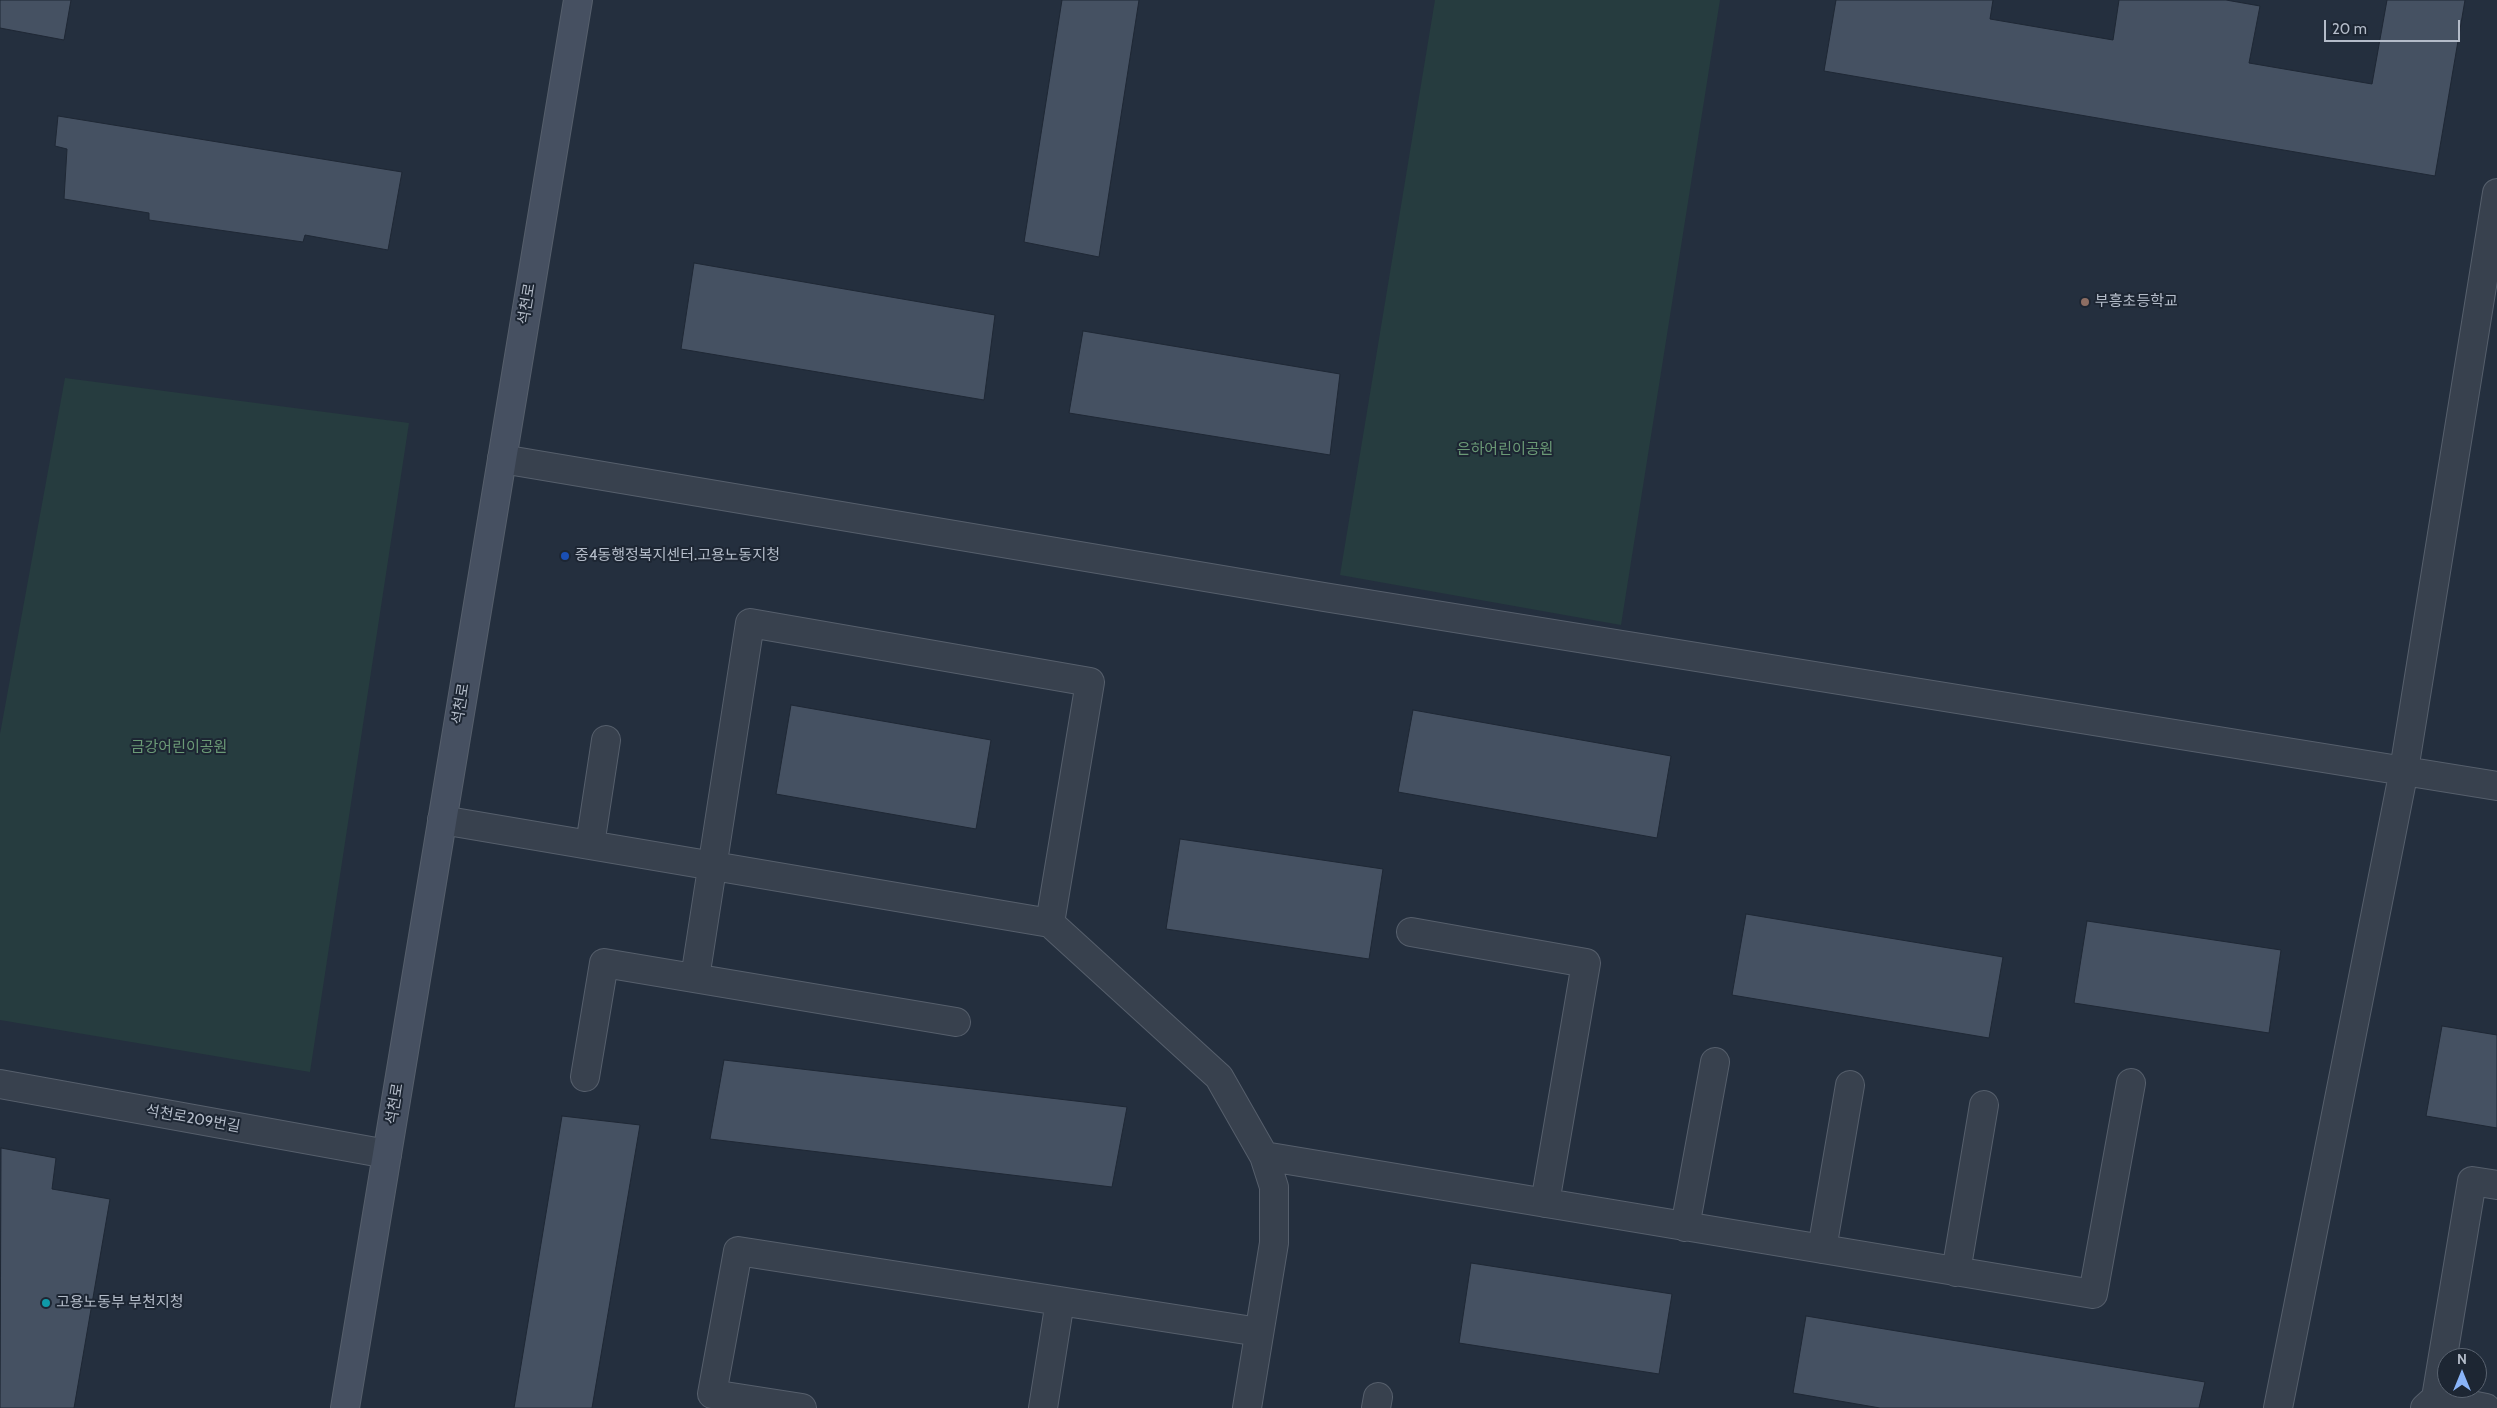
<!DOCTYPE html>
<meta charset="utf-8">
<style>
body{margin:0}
#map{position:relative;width:2497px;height:1408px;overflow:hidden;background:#242f3e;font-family:Cabin,sans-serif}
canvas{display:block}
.north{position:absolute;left:2437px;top:1348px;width:50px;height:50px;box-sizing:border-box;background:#1d2633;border:1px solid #59626f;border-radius:50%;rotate:0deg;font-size:14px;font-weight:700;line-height:20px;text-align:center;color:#b4bcc9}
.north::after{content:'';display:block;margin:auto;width:18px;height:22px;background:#8ab4f8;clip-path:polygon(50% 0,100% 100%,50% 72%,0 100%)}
.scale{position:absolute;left:2324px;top:20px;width:136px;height:22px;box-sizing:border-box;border:2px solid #b4bcc9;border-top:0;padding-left:6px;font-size:15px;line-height:18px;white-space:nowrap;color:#b4bcc9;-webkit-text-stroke:4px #1d2633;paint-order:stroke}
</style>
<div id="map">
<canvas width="2497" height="1408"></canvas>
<div class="north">N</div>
<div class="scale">20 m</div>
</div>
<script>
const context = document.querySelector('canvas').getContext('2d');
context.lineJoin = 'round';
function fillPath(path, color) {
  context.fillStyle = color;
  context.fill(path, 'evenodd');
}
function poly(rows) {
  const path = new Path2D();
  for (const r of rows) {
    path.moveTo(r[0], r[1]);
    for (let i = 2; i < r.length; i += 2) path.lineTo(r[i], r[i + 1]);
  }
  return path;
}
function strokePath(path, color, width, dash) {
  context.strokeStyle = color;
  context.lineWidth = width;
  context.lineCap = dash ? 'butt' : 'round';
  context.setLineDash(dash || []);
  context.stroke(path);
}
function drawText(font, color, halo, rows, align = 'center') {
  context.font = font + ' Cabin,"Noto Sans KR",sans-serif';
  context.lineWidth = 4;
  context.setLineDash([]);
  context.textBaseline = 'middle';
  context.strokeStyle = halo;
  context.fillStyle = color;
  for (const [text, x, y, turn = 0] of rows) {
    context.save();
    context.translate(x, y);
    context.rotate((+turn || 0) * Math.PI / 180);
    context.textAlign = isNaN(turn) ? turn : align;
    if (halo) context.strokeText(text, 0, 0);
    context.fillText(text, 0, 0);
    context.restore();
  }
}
const green = poly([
 [1435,0,1720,0,1621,625,1340,575],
 [65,378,409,423,310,1072,0,1020,0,734]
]);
const building = poly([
 [0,0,71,0,64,40,0,28,0,0],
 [1062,0,1139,0,1099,257,1024,242,1062,0],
 [1836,0,1993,0,1990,19,2113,40,2119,0,2226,0,2260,6,2249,63,2372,84,2387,0,2465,0,2435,176,1824,71,1836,0],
 [58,116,402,172,388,250,305,235,303,242,149,220,149,213,64,199,67,149,55,146,58,116],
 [694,263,995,315,984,400,681,349,694,263],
 [1083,331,1340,374,1330,455,1069,413,1083,331],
 [791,705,991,740,976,829,776,794,791,705],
 [1413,710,1671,756,1657,838,1398,792,1413,710],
 [1180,839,1383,869,1369,959,1166,929,1180,839],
 [1746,914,2003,957,1989,1038,1732,995,1746,914],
 [2087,921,2281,950,2269,1033,2074,1003,2087,921],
 [2442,1026,2497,1035,2497,1128,2426,1116,2442,1026],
 [724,1060,1127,1107,1112,1187,710,1139,724,1060],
 [562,1116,640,1125,592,1408,514,1408,562,1116],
 [1,1148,56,1158,52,1189,110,1199,74,1408,0,1408,1,1148],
 [1471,1263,1672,1294,1659,1374,1459,1343,1471,1263],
 [1806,1316,2205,1382,2199,1408,1880,1408,1793,1393,1806,1316]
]);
const street = poly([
 [502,459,1324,597,2497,786],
 [442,820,1050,923,1219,1077,1264,1156,1274,1187,1274,1243,1247,1408],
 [590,845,606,740],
 [1411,932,1586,963,1545,1203],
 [695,978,750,623,1090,682,1050,923],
 [585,1077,604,963,956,1022],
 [0,1084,387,1154],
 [1264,1156,2093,1294,2131,1083],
 [1685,1227,1715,1062],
 [1822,1249,1850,1085],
 [1956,1272,1984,1105],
 [2436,1398,2486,1408],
 [802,1408,712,1394,738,1251,1259,1332],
 [1043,1408,1060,1301],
 [1376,1408,1378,1397],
 [2278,1408,2404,770,2497,193],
 [2425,1408,2436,1398,2472,1181,2497,1185]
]);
const secondary = poly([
 [345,1408,578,0]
]);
const markers = [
 [2085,302,5,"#8d6e63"],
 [565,556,5,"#1a4fb4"],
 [46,1303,5,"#0f9aa8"]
];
const poiNames = [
 ["부흥초등학교",2095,302],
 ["중4동행정복지센터.고용노동지청",575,556],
 ["고용노동부 부천지청",56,1303]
];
const streetNames = [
 ["석천로",527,304,-81],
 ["석천로",461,704,-81],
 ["석천로",395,1104,-81],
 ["석천로209번길",193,1119,10]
];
const parkNames = [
 ["은하어린이공원",1505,450],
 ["금강어린이공원",179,748]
];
fillPath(green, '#263c3f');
fillPath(building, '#455162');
strokePath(building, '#1f2835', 1);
strokePath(street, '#565f6c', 30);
strokePath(secondary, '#565f6c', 30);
strokePath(street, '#38414e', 28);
strokePath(secondary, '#465061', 28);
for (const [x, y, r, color] of markers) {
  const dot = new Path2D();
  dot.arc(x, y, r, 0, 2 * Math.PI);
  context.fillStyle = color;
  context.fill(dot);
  strokePath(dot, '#1d2633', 2);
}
drawText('15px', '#b4bcc9', '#1d2633', poiNames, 'left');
drawText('15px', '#b4bcc9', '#1d2633', streetNames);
drawText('15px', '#6b9a76', '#1d2633', parkNames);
</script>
